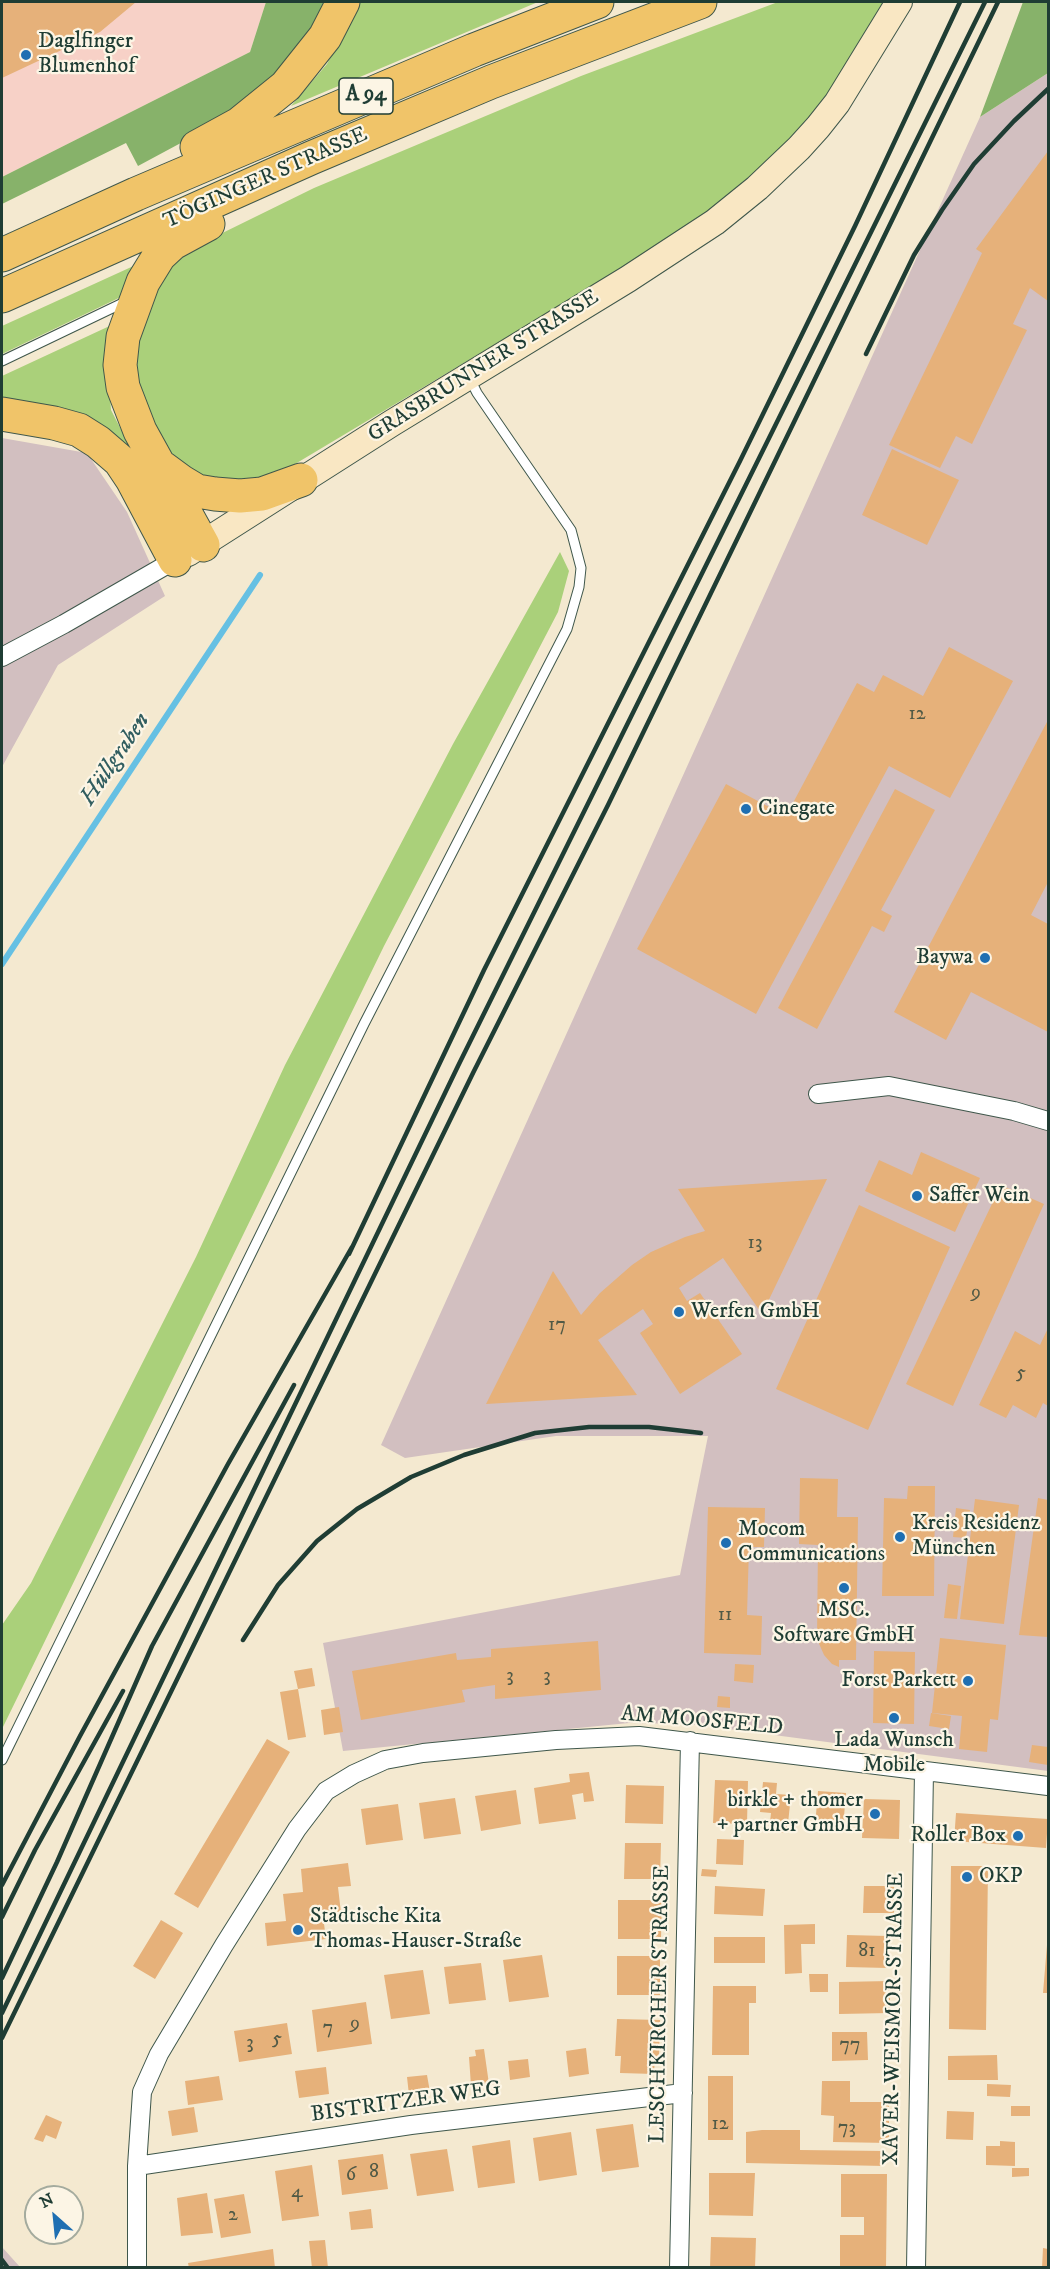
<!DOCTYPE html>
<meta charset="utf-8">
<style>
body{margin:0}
#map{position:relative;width:1050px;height:2269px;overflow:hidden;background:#f4e9d0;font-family:"IM FELL DW Pica",serif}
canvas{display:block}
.frame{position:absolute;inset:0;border:3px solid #1f3d34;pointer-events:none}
.north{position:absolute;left:24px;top:2185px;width:60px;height:60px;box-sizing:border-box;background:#fcf5e5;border:2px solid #a4ab9e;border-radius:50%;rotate:333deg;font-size:16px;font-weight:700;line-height:24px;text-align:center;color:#1f3d34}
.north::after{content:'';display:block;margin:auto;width:21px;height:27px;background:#1f6fb2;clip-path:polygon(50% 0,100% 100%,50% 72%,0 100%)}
</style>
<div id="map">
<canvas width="1050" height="2269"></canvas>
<div class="frame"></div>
<div class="north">N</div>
</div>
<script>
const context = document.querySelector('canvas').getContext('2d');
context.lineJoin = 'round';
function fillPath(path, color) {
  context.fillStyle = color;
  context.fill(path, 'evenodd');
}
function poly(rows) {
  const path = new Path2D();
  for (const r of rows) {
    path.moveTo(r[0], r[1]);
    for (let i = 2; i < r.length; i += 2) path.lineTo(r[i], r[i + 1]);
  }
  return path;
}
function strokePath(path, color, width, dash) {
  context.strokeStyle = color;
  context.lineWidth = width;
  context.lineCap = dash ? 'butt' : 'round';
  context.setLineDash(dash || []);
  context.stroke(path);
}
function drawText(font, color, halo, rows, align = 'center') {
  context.font = font + ' "IM FELL DW Pica",serif';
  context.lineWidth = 4.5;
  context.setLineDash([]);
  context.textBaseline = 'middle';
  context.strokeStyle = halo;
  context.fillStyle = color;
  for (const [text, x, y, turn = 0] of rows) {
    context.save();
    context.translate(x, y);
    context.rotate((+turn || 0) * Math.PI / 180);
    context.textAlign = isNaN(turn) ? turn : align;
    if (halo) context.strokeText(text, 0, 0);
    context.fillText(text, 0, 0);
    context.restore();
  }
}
const built = poly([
 [2,2,266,2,250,52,2,177]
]);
const industrial = poly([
 [1048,73,1048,1771,690,1724,629,1723,343,1751,323,1643,680,1575,708,1436,556,1436,405,1458,381,1445,980,117],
 [2,438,87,453,127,512,165,596,58,665,2,767],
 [2,2247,20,2267,2,2267]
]);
const green = poly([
 [359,2,538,2,291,106,327,64],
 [778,2,886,2,849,68,779,158,681,233,260,485,190,475,161,445,136,393,136,327,157,286,175,263,198,245,314,188,581,76],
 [151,258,125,295,2,354,2,326],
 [116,323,108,368,111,410,131,449,2,407,2,376],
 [560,552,569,571,558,612,384,946,2,1729,2,1625,31,1583,196,1257,285,1065,453,744]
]);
const forest = poly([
 [266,2,334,2,317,39,231,116,138,166,126,143,2,204,2,177,250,52],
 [1023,2,1048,2,1048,73,980,117]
]);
const stream = poly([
 [2,964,260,575]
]);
const building = poly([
 [2,2,136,2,100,32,2,78],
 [1048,151,1048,301,1030,288,1013,324,1027,330,972,444,956,436,940,468,889,445,982,253,976,249],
 [892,449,959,480,927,545,862,515],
 [949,647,1013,681,950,798,889,766,756,1014,637,949,726,784,786,816,857,683,874,692,883,675,923,696],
 [1048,720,1048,882,1031,915,1048,924,1048,1032,971,992,946,1040,894,1012],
 [895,789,935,810,881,910,892,916,884,932,872,926,817,1029,778,1008],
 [921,1152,980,1178,955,1232,865,1191,879,1160,912,1175],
 [827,1179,762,1314,723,1258,679,1288,687,1301,700,1293,742,1354,680,1394,640,1333,653,1324,643,1309,598,1340,637,1395,486,1404,553,1271,581,1315,600,1293,632,1265,651,1252,685,1237,705,1231,678,1189],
 [1001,1185,1044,1204,953,1406,906,1384],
 [859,1205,950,1247,868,1430,776,1389],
 [1048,1328,1048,1406,1043,1403,1036,1418,1013,1405,1006,1418,979,1405,1015,1331,1040,1345],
 [800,1478,838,1479,837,1517,858,1517,856,1660,839,1660,839,1667,832,1664,824,1655,817,1639,818,1545,799,1544],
 [908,1486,935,1486,934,1596,882,1596,884,1498,907,1499],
 [1038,1498,1048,1500,1048,1637,1019,1635],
 [975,1499,1019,1505,1004,1624,960,1619],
 [708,1507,765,1508,764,1547,749,1547,747,1615,762,1616,761,1655,704,1653],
 [956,1508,970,1510,966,1538,953,1537],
 [948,1584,961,1586,957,1619,944,1618],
 [940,1638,1006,1645,998,1720,990,1719,987,1752,959,1749,962,1716,932,1713],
 [598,1641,601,1690,495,1699,495,1685,462,1690,465,1702,361,1720,352,1671,456,1653,457,1660,491,1657,491,1649],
 [874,1651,915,1652,914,1724,873,1723],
 [735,1664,754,1665,753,1683,734,1681],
 [312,1668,315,1686,298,1689,294,1671],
 [298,1689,306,1737,288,1740,280,1692],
 [718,1696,730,1697,730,1708,717,1707],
 [339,1707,343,1732,324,1735,321,1710],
 [931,1713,951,1716,949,1729,929,1726],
 [267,1739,290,1752,198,1908,174,1894],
 [1032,1745,1048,1747,1048,1765,1029,1762],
 [589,1772,594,1801,584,1802,583,1793,572,1795,576,1819,539,1824,534,1788,570,1782,569,1774],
 [715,1780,748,1781,747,1824,713,1823],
 [763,1782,777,1783,776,1794,791,1795,787,1833,769,1831,771,1813,760,1812],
 [626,1785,664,1786,663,1824,625,1823],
 [516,1790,521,1824,481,1831,475,1796],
 [818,1791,846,1793,843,1828,815,1826],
 [455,1798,461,1834,424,1839,419,1803],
 [864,1799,900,1800,899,1839,862,1838],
 [398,1804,403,1840,366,1845,361,1809],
 [956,1813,1048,1819,1046,1848,954,1841],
 [717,1839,744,1840,743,1865,716,1864],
 [625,1843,661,1843,660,1879,624,1879],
 [348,1863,351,1886,338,1887,341,1913,323,1916,326,1939,267,1946,265,1923,286,1921,283,1894,303,1892,301,1869],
 [951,1866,988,1866,986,2030,949,2029],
 [702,1869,717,1870,716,1877,701,1876],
 [715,1886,765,1889,763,1916,714,1914],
 [864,1886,894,1886,894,1913,863,1913],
 [618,1900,662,1900,661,1939,618,1939],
 [161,1920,183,1933,155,1979,133,1966],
 [815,1924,815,1944,801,1944,802,1973,785,1974,784,1925],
 [847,1935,888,1936,888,1968,846,1967],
 [714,1937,765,1937,765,1963,714,1963],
 [1047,1945,1048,1945,1048,1993,1043,1993],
 [542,1955,549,1997,509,2002,503,1960],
 [617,1956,660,1956,660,1995,617,1995],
 [481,1963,486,2000,449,2004,444,1967],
 [423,1970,430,2014,391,2019,384,1975],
 [809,1974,828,1974,828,1992,810,1992],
 [890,1981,890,2013,839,2014,839,1982],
 [713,1986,756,1986,756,2003,749,2003,749,2055,712,2055],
 [366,2002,372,2044,317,2052,312,2010],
 [617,2019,660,2020,659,2057,655,2057,654,2074,620,2073,621,2056,615,2056],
 [287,2023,292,2054,239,2062,234,2031],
 [832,2032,867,2032,868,2060,832,2061],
 [586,2048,589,2074,569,2077,566,2051],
 [484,2049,489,2084,471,2086,469,2057,476,2056,475,2050],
 [997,2055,998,2080,948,2080,948,2056],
 [528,2059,530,2077,510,2080,508,2061],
 [326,2067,329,2094,299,2098,295,2071],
 [427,2075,430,2092,409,2095,407,2077],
 [219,2076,223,2100,188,2105,185,2081],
 [708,2076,733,2076,733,2140,708,2140],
 [822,2081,850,2081,850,2102,889,2102,889,2143,833,2142,834,2116,821,2115],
 [987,2084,1011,2085,1010,2097,987,2096],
 [1011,2106,1030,2106,1030,2116,1011,2116],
 [194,2107,198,2132,172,2136,168,2111],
 [947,2111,974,2112,973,2140,946,2139],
 [46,2115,62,2122,56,2139,46,2135,43,2142,34,2139],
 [633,2124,639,2167,602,2172,596,2129],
 [762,2130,800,2130,800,2150,884,2151,884,2166,746,2163,746,2132],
 [571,2132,577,2175,539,2181,533,2138],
 [510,2140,515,2183,478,2188,472,2146],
 [1000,2141,1015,2142,1015,2166,986,2165,986,2146,1000,2146],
 [447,2149,454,2191,417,2196,410,2154],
 [383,2154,388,2189,342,2195,338,2160],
 [312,2165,319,2216,282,2221,275,2171],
 [1012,2168,1029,2168,1029,2176,1012,2177],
 [709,2173,755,2173,753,2216,709,2215],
 [841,2174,887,2174,886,2268,840,2268,840,2235,864,2235,864,2217,841,2217],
 [207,2193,213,2233,181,2236,177,2198],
 [244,2194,251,2233,221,2238,214,2199],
 [371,2209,373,2228,351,2230,349,2212],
 [711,2237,756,2238,755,2268,710,2268],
 [325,2240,328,2268,312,2268,309,2241],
 [1043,2248,1048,2249,1048,2268,1042,2268],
 [273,2249,275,2268,189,2268,188,2263]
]);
const lane = poly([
 [2,361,127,301],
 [2,1760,364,1024,567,629,579,587,581,568,571,530,477,393,470,379]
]);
const street = poly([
 [2,657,64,624,175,560],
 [818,1094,889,1086,1014,1111,1048,1121],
 [137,2166,411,2125,683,2093],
 [137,2268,137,2166,142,2092,159,2054,224,1945,297,1829,326,1791,354,1774,385,1760,423,1753,556,1740,639,1736,1048,1786],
 [679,2268,690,1741],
 [916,2268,924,1771]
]);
const secondary = poly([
 [188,553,392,423,628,279,715,222,757,188,799,148,818,127,837,103,899,2]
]);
const highway = poly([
 [197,147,239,124,286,86,325,37,343,2],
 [2,255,136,194,474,50,597,2],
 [2,296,311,158,491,82,700,2],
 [2,414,54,423,79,430,98,442,120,461,132,479,175,560],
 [163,468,182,482,197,491,215,494,240,496,262,494,301,480],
 [203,545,140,431,123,387,120,365,123,337,143,282,159,256,173,243,208,224]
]);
const rail = poly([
 [866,354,914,255,942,210,974,164,1014,121,1048,89],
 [349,1254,484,970,740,461,855,226,960,2],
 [243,1640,278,1585,317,1541,357,1509,411,1477,464,1455,535,1433,589,1427,649,1427,701,1433],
 [2,1885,80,1736,228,1464,352,1247],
 [2,1917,35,1850,123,1691],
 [2,1978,57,1862,152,1646,294,1385],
 [2,2013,458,1066,985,2],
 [2,2038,473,1073,608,805,998,2],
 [2,2260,8,2268]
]);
const markers = [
 [26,55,6,"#1f6fb2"],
 [746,809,6,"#1f6fb2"],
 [985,958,6,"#1f6fb2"],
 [917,1196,6,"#1f6fb2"],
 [679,1312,6,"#1f6fb2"],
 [900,1537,6,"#1f6fb2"],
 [726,1543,6,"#1f6fb2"],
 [844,1588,6,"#1f6fb2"],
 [968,1681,6,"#1f6fb2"],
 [894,1718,6,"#1f6fb2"],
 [875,1814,6,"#1f6fb2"],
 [1018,1836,6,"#1f6fb2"],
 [967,1877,6,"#1f6fb2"],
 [298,1930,6,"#1f6fb2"]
];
const numberNames = [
 ["12",917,715],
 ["13",755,1244],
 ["9",976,1294],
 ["17",557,1326],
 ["5",1021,1374],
 ["11",725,1616],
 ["3",510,1677],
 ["3",547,1677],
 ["81",867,1952],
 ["9",355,2025],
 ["7",328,2029],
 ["5",277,2040],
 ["3",250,2044],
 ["77",850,2046],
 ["12",720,2125],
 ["73",847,2129],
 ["8",374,2173],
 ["6",351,2176],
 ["4",297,2193],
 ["2",233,2216]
];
const shields = [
 [366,96,54]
];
const shieldNames = [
 ["A 94",366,96]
];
const poiNames = [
 ["Daglfinger",38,42],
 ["Blumenhof",38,67],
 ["Cinegate",758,809],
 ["Baywa",973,958,"right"],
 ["Saffer Wein",929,1196],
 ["Werfen GmbH",691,1312],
 ["Kreis Residenz",912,1524],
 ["München",912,1549],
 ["Mocom",738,1530],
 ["Communications",738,1555],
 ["MSC.",844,1611,"center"],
 ["Software GmbH",844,1636,"center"],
 ["Forst Parkett",956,1681,"right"],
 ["Lada Wunsch",894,1741,"center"],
 ["Mobile",894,1766,"center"],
 ["birkle + thomer",863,1801,"right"],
 ["+ partner GmbH",863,1826,"right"],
 ["Roller Box",1006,1836,"right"],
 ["OKP",979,1877],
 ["Städtische Kita",310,1917],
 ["Thomas-Hauser-Straße",310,1942]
];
const streetNames = [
 ["TÖGINGER STRASSE",266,179,-24],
 ["GRASBRUNNER STRASSE",484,367,-32],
 ["AM MOOSFELD",702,1722,5],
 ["LESCHKIRCHER STRASSE",661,2004,-89],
 ["XAVER-WEISMOR-STRASSE",895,2019,-89],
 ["BISTRITZER WEG",406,2103,-8]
];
const waterNames = [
 ["Hüllgraben",116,760,-56]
];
fillPath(built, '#f7d1c7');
fillPath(industrial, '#d2bfc0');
fillPath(green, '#aad07a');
fillPath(forest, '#87b26a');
strokePath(stream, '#66c0e3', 6);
fillPath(building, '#e6b17a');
strokePath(lane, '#3f574b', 11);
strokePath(street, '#3f574b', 20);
strokePath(secondary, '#3f574b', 28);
strokePath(highway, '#3f574b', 35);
strokePath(lane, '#fff', 9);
strokePath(street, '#fff', 18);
strokePath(secondary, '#f9e7c3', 26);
strokePath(highway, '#f0c469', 33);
strokePath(rail, '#1f3d34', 4.5);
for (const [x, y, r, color] of markers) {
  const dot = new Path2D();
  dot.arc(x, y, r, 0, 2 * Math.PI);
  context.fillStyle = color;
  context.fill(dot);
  strokePath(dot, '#fcf5e5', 2);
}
drawText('20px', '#515a46', null, numberNames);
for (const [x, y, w] of shields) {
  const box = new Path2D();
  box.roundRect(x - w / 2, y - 18, w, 36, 4.5);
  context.fillStyle = '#fcf5e5';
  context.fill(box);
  strokePath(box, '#1f3d34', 1.5);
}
drawText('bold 21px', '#1f3d34', null, shieldNames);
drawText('22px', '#1f3d34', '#fcf5e5', poiNames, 'left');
drawText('22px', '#1f3d34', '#fcf5e5', streetNames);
drawText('italic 24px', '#315e60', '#fcf5e5', waterNames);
</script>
